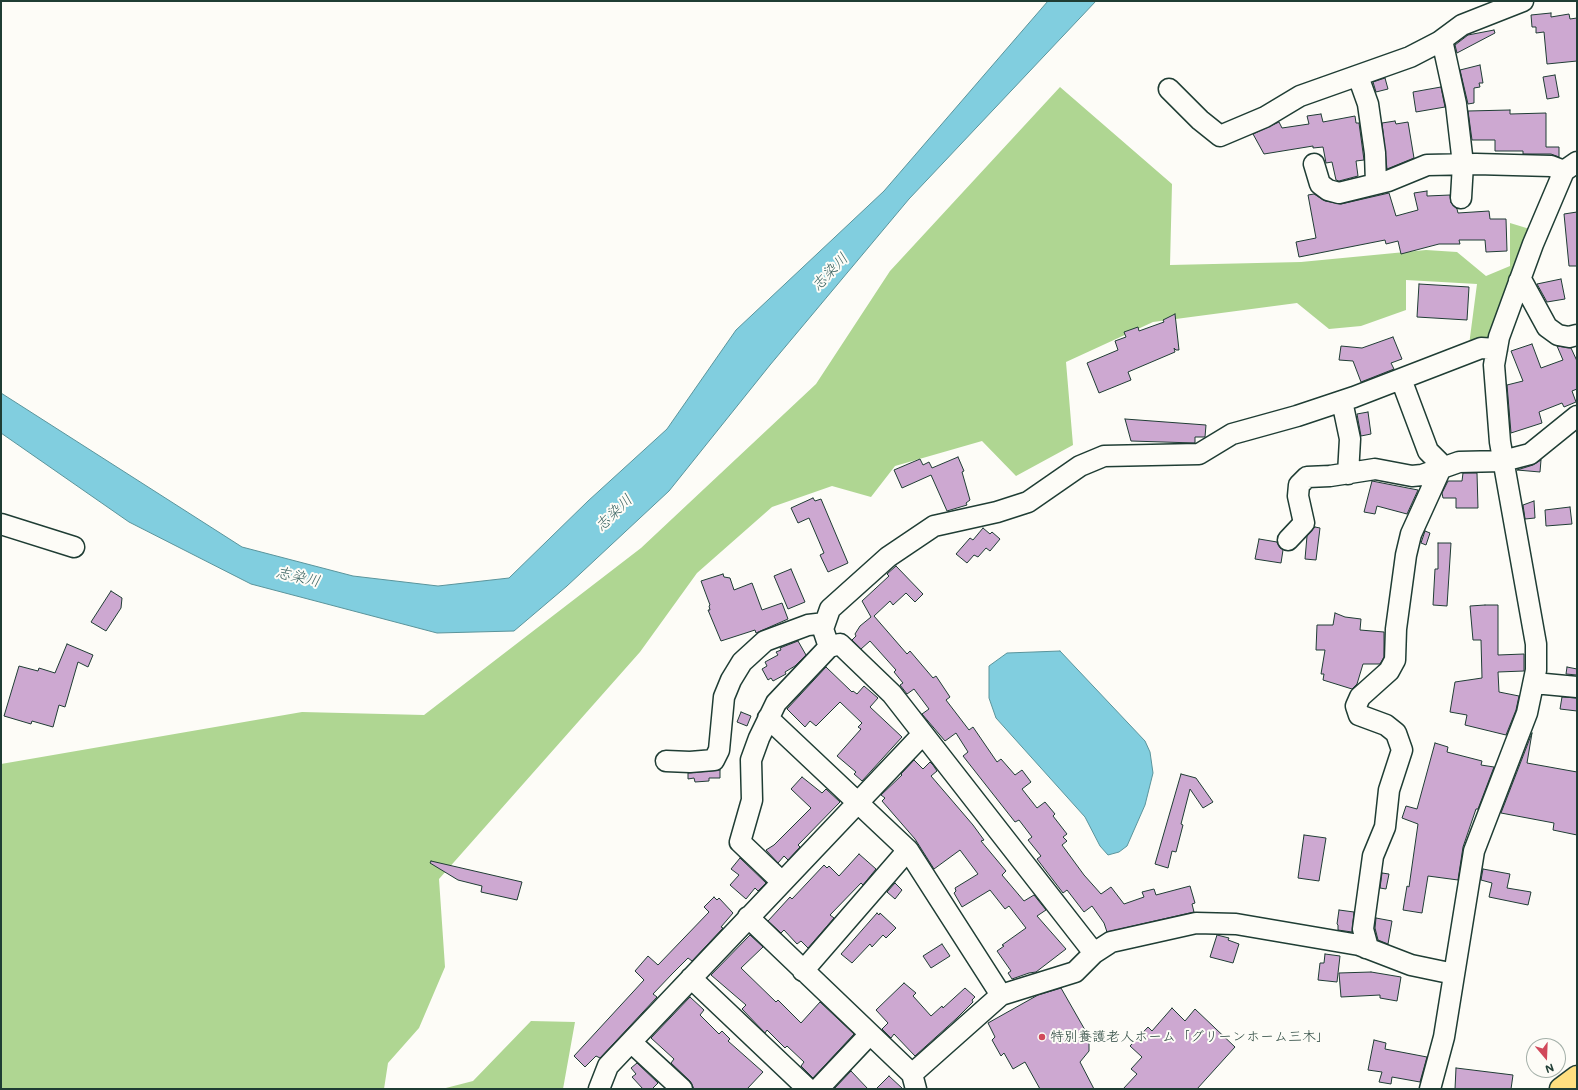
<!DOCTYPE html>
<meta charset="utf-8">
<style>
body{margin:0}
#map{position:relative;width:1578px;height:1090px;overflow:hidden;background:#fdfcf7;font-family:Mali,sans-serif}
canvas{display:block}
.frame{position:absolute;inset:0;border:2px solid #1f3d34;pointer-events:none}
.north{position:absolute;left:1526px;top:1038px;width:40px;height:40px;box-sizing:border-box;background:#fdfcf7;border:1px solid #a4b0a9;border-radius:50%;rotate:161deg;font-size:11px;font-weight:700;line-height:16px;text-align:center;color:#1f3d34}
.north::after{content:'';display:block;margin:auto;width:14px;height:18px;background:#d1495b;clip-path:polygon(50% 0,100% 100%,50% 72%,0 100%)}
</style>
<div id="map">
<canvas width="1578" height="1090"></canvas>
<div class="frame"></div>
<div class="north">N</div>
</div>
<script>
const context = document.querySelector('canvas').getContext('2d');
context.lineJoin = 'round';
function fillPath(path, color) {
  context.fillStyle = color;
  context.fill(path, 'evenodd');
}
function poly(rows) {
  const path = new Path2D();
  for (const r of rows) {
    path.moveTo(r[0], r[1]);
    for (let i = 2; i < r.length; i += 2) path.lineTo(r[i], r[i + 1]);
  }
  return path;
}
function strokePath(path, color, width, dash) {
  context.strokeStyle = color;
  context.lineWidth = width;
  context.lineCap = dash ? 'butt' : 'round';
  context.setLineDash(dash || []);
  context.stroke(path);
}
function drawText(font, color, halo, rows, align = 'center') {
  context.font = font + ' Mali,"Klee One",sans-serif';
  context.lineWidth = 4;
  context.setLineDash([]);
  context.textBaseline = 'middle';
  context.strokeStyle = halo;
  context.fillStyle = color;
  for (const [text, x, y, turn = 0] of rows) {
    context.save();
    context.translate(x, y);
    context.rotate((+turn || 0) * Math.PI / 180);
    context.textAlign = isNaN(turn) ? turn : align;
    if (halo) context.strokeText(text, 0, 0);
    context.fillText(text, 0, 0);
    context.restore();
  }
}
const green = poly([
 [1060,87,1172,184,1170,265,1301,262,1426,250,1457,252,1486,276,1510,266,1510,223,1533,230,1490,341,1469,345,1477,284,1406,280,1406,310,1361,326,1329,329,1297,303,1153,322,1066,362,1073,445,1016,476,982,441,895,466,871,497,832,486,772,507,697,573,640,652,439,879,445,967,419,1028,388,1063,384,1089,1,1089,1,764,302,712,424,715,641,548,816,384,890,271],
 [531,1021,575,1022,563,1089,442,1089,473,1081]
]);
const water = poly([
 [1048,1,1096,1,909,199,770,365,669,491,567,586,514,631,437,633,251,584,129,522,1,433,1,393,242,547,353,576,438,586,509,578,588,501,667,429,736,330,884,191,1048,1],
 [1060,651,1145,741,1150,752,1153,773,1145,805,1127,846,1119,852,1108,855,1100,846,1085,817,996,718,989,698,989,666,1007,653,1060,651]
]);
const building = poly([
 [1551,13,1551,17,1569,14,1570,19,1577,18,1577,61,1547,64,1544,32,1536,33,1536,27,1532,27,1531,15,1551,13],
 [1494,30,1495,33,1457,53,1455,45,1468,35,1494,30],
 [1480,65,1483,83,1479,83,1480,87,1474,88,1474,103,1468,104,1460,70,1480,65],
 [1555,75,1559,97,1547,99,1543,77,1555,75],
 [1385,78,1388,89,1376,92,1373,82,1385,78],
 [1441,87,1445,107,1416,112,1413,92,1441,87],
 [1510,110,1510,114,1546,113,1546,147,1559,147,1559,157,1551,154,1523,154,1523,151,1495,151,1495,140,1472,140,1468,111,1510,110],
 [1321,114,1323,122,1355,116,1356,123,1359,123,1364,160,1356,161,1358,176,1339,181,1336,180,1332,162,1326,163,1323,147,1313,148,1313,146,1264,154,1253,134,1279,122,1282,128,1309,124,1307,116,1321,114],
 [1395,121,1396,124,1408,122,1414,158,1387,169,1382,123,1395,121],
 [1427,191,1427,196,1450,195,1451,203,1457,209,1458,213,1489,211,1490,219,1506,219,1507,251,1486,252,1485,240,1459,240,1460,244,1439,244,1401,254,1398,241,1386,244,1385,240,1299,257,1296,242,1316,238,1308,195,1314,194,1325,201,1341,204,1389,193,1396,216,1418,210,1414,193,1427,191],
 [1577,212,1577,266,1569,266,1564,214,1577,212],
 [1561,279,1565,299,1547,302,1537,284,1561,279],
 [1419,284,1469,287,1467,320,1417,317,1419,284],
 [1175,314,1179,350,1176,350,1174,348,1175,352,1128,372,1131,380,1099,393,1087,363,1118,350,1115,341,1126,337,1124,332,1138,327,1139,331,1164,322,1163,320,1175,314],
 [1393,337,1402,359,1391,363,1394,369,1361,382,1353,361,1339,360,1341,346,1362,348,1393,337],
 [1532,344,1541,368,1563,360,1557,346,1571,348,1577,361,1577,389,1572,391,1576,402,1564,407,1562,403,1539,412,1542,423,1511,433,1507,385,1523,381,1511,351,1532,344],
 [1368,412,1371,434,1361,436,1357,414,1368,412],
 [1125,419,1206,425,1205,437,1195,437,1195,443,1131,441,1125,419],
 [958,457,964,471,962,472,970,500,966,503,967,505,947,511,931,475,902,488,894,470,920,459,923,465,929,462,932,468,958,457],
 [1541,460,1540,472,1517,470,1533,465,1541,460],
 [1463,473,1477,473,1478,508,1456,508,1456,498,1443,498,1442,493,1448,481,1462,481,1463,473],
 [1372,481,1418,490,1407,514,1377,506,1375,514,1364,512,1372,481],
 [813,498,815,501,821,499,848,563,828,572,820,555,824,553,809,518,798,523,791,508,813,498],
 [1534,501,1535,518,1525,519,1523,505,1534,501],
 [1570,507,1572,524,1546,526,1545,510,1570,507],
 [1315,527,1320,528,1316,560,1305,559,1307,536,1315,527],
 [983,528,990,534,992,532,1000,539,990,551,986,548,978,557,974,555,967,563,956,554,970,538,973,540,983,528],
 [1425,531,1430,533,1426,545,1421,543,1425,531],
 [1259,539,1277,542,1280,548,1283,550,1281,563,1255,559,1259,539],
 [1438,543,1451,543,1447,606,1433,605,1435,569,1438,569,1438,543],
 [896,566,923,594,915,602,906,593,893,605,890,601,874,616,907,654,910,651,933,678,936,676,950,697,946,700,969,730,973,727,997,762,1001,759,1015,775,1022,770,1031,782,1022,789,1037,808,1045,802,1055,814,1053,816,1067,834,1063,837,1067,841,1062,845,1084,875,1101,894,1111,887,1124,904,1144,897,1142,892,1154,889,1156,895,1190,886,1195,903,1192,904,1194,912,1107,932,1104,923,1092,906,1084,912,1067,890,1063,893,1037,859,1041,856,1028,840,1032,837,1019,820,1015,822,963,756,968,752,956,733,945,741,922,714,929,709,914,689,907,694,900,685,903,683,894,672,896,670,870,641,861,649,852,640,856,636,855,634,860,626,871,617,862,601,889,576,887,574,896,566],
 [791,569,805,602,788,609,774,576,791,569],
 [723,574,724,577,730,578,734,590,752,583,762,610,782,603,788,619,756,633,755,630,721,641,708,610,710,610,709,606,710,605,701,581,723,574],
 [111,591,122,598,121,608,106,631,91,622,111,591],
 [1485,605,1498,605,1498,655,1524,654,1524,671,1498,672,1499,692,1519,696,1516,710,1506,735,1465,725,1467,715,1450,712,1455,682,1482,678,1481,640,1473,640,1470,606,1485,605],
 [1335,613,1345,617,1361,619,1360,630,1384,632,1384,657,1380,664,1363,664,1357,684,1352,689,1323,680,1324,674,1321,674,1325,650,1316,650,1317,625,1333,625,1335,613],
 [798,641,806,655,795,666,785,672,786,674,773,681,771,678,768,680,762,669,767,666,765,662,778,655,776,652,781,650,780,648,798,641],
 [67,644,93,655,88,667,78,662,65,707,59,705,53,727,32,721,31,724,4,716,19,666,38,671,39,668,55,673,67,644],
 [826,667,852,692,853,691,857,694,864,686,878,698,870,707,902,737,862,781,854,774,856,772,837,756,861,729,858,727,862,723,840,702,816,726,810,721,805,727,787,709,826,667],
 [1567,667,1577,669,1577,675,1566,674,1567,667],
 [1562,697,1577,698,1577,711,1560,709,1562,697],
 [741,712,751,716,747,726,737,722,741,712],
 [1532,733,1527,763,1577,772,1577,835,1553,830,1554,823,1501,813,1532,733],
 [1435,743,1448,747,1447,752,1482,761,1481,765,1494,767,1478,809,1476,809,1463,847,1458,880,1428,876,1422,913,1403,910,1407,886,1409,887,1418,824,1402,818,1406,806,1417,809,1435,743],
 [914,760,923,769,930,762,933,765,937,771,931,776,973,825,984,840,981,841,1006,871,1002,875,1024,901,1034,895,1046,910,1037,916,1066,949,1036,972,1029,973,1012,979,1008,973,1011,971,997,951,1004,946,1002,945,1026,928,1009,906,1005,909,990,890,962,907,954,893,956,891,955,888,978,874,960,850,934,869,915,839,882,801,885,798,881,795,902,775,901,774,914,760],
 [720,770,720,778,709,778,709,781,695,782,694,778,688,779,688,773,720,770],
 [1181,774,1196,778,1213,802,1203,808,1190,789,1181,824,1183,825,1176,852,1172,851,1168,868,1155,864,1181,774],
 [802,777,822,793,826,789,840,802,798,845,800,847,788,860,784,856,778,863,766,850,774,845,811,808,791,789,802,777],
 [1304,835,1326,838,1319,881,1298,878,1304,835],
 [859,854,876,869,863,885,861,883,830,915,834,918,808,948,801,941,797,944,784,930,781,933,768,921,790,897,792,899,824,865,827,868,829,866,839,876,859,854],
 [740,858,766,883,758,891,755,888,746,899,730,885,739,875,731,869,740,858],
 [431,861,522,882,517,900,481,892,482,886,458,880,430,863,431,861],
 [1483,869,1510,874,1507,888,1531,892,1528,905,1489,897,1492,883,1481,880,1483,869],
 [1382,873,1389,874,1386,889,1380,888,1382,873],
 [895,883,902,890,895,899,887,892,895,883],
 [714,897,717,900,719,898,733,913,721,927,723,928,692,961,688,958,672,974,653,994,657,997,600,1058,596,1056,585,1067,574,1056,644,980,635,971,648,956,658,965,709,912,704,907,714,897],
 [1339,910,1354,912,1352,932,1338,930,1338,925,1337,924,1339,910],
 [877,913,879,915,880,913,896,928,886,938,883,935,872,947,870,944,852,963,841,954,877,913],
 [1376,918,1392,921,1388,944,1378,940,1375,928,1376,918],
 [750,935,763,947,741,968,776,1002,778,1000,801,1023,820,1002,854,1034,813,1078,801,1066,804,1062,787,1046,785,1048,767,1030,765,1033,742,1009,746,1005,711,975,750,935],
 [1217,935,1229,938,1228,940,1239,944,1233,963,1210,957,1217,935],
 [942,944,950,956,931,968,923,956,942,944],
 [1325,954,1340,956,1337,982,1318,980,1320,963,1324,963,1325,954],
 [1371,972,1401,977,1397,1001,1380,998,1380,995,1341,997,1339,973,1371,972],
 [904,983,916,993,913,996,931,1016,942,1006,943,1008,965,988,975,997,972,1000,973,1002,957,1018,915,1056,894,1034,891,1038,882,1029,888,1023,876,1010,904,983],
 [1061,988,1089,1037,1089,1051,1080,1062,1094,1089,1040,1089,1025,1062,1013,1069,1004,1053,1001,1056,992,1040,995,1037,988,1023,1038,995,1061,988],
 [690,997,704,1010,700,1015,719,1034,722,1031,730,1039,728,1041,763,1072,747,1089,694,1089,690,1081,671,1063,674,1059,651,1038,690,997],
 [1172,1008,1185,1021,1195,1009,1235,1047,1197,1089,1123,1089,1137,1074,1131,1069,1142,1057,1130,1046,1148,1027,1152,1031,1172,1008],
 [1374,1040,1386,1043,1385,1049,1427,1057,1420,1082,1392,1077,1391,1084,1379,1082,1382,1072,1368,1070,1374,1040],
 [637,1063,658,1083,652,1089,643,1089,632,1077,636,1074,631,1068,637,1063],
 [1456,1068,1513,1075,1511,1089,1455,1089,1456,1068],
 [851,1071,868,1089,834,1089,851,1071],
 [889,1076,903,1089,876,1089,889,1076]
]);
const minor = poly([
 [1442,40,1456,104,1463,164,1461,198],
 [1358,76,1368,104,1375,153,1376,184],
 [1169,89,1200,120,1220,136,1265,117,1300,96,1410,57,1439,42,1462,25,1523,1],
 [1314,164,1320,184,1328,190,1339,193,1388,181,1427,165,1476,164,1551,166,1564,171],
 [1519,281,1523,283,1547,327,1558,335,1569,337,1577,335],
 [1342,401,1350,439,1348,474],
 [1,524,74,547],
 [1288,540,1304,523,1298,496,1299,485,1307,477,1330,476,1375,469,1412,476,1422,475,1459,462,1503,461,1530,454,1577,416],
 [829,647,823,629,830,609,888,557,934,526,997,512,1028,502,1080,466,1104,456,1199,454,1232,434,1297,416,1354,397,1481,348,1497,349],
 [1534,683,1577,687],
 [768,718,908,850,1001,995],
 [666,761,690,762,714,760,719,750,724,697,731,680,742,662,765,641,808,625,825,623],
 [782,882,740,842,752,800,751,760,759,738,776,703,829,647,840,644,892,694,1094,953,1075,972,1001,995,912,1074,916,1089],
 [748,917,912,1074],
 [1366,948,1367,944,1363,929,1373,856,1385,827,1389,790,1402,750,1396,733,1386,725,1359,715,1356,706,1360,697,1389,671,1395,660,1396,629,1406,555,1411,534,1441,468,1440,463,1428,451,1401,379],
 [1094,953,1111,942,1196,923,1236,924,1359,945,1411,965,1454,974],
 [803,971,908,850],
 [691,978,808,1089],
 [631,1042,682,1089],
 [599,1089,608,1066,923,734],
 [818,1089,870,1034],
 [1430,1089,1444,1037,1474,851,1527,713,1536,670,1536,644,1500,442,1494,365,1499,337,1533,244,1564,171,1577,162]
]);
const major = poly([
 [1561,1089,1577,1077]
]);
const markers = [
 [1042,1037,4,"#d1495b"]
];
const poiNames = [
 ["特別養護老人ホーム「グリーンホーム三木」",1050,1037]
];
const waterNames = [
 ["志染川",830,272,-46],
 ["志染川",614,513,-44],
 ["志染川",298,577,13]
];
fillPath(green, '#afd692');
fillPath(water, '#81cedf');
strokePath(water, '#5a949b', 1);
fillPath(building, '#cda8d1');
strokePath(building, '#1f3d34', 1);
strokePath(minor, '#1f3d34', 23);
strokePath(major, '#1f3d34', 25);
strokePath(minor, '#fdfcf7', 20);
strokePath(major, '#fedf80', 22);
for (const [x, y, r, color] of markers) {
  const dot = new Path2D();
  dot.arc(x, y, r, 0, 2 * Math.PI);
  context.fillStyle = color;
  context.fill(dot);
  strokePath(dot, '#fdfcf7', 1.5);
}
drawText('14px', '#1f3d34', '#fdfcf7', poiNames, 'left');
drawText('italic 15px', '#38615f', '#fdfcf7', waterNames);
</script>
